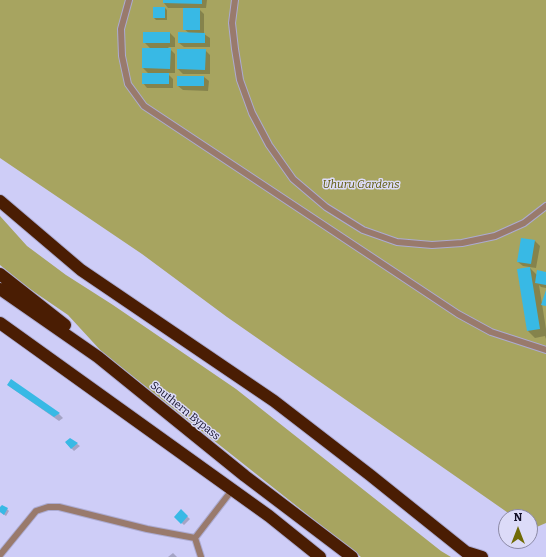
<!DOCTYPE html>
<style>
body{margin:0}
#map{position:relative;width:546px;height:557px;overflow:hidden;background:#cecdf7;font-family:Bitter,serif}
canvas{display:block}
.north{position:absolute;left:498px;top:509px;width:40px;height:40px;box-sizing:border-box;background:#dcdbf8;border:1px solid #8b89a5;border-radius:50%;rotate:0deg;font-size:11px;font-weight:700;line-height:16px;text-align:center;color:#120f28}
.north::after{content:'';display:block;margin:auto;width:14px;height:18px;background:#706b06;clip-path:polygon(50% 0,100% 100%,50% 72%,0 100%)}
</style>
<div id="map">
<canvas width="546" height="557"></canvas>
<div class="north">N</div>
</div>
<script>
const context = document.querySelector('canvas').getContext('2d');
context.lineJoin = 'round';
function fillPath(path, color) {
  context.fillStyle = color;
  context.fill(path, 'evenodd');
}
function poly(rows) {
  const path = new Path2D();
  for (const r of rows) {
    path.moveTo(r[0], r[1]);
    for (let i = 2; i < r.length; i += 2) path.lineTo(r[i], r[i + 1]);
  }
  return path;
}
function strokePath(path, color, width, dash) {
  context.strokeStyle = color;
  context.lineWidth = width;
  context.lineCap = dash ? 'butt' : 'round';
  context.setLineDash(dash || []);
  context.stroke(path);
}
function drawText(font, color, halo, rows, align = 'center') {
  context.font = font + ' Bitter,serif';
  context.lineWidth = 3;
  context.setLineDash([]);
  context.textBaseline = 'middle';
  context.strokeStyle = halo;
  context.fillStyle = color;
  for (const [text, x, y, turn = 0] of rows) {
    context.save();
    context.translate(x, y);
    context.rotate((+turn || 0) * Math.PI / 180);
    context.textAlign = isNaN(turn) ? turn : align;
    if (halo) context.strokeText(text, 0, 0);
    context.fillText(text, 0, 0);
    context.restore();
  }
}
const green = poly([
 [0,0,546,0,546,523,532,529,530,528,530,517,514,517,227,317,142,254,0,158],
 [0,216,27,246,66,275,113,305,236,389,441,551,451,557,361,557,102,352,68,315,27,287,0,265]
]);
const shadow = poly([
 [164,0,207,0,206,8,198,8,204,14,204,34,210,38,210,47,184,47,179,43,189,33,184,29,184,8,168,8,164,3],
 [165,8,167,10,167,20,156,20,154,18],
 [170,33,175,38,175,47,168,47,175,54,175,73,167,73,173,79,173,88,147,88,143,83,149,74,143,68,151,49,144,42],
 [205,50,210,55,210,74,183,74,178,69],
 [204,77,209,81,208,91,183,90,178,86],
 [522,239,535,241,540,246,536,268,523,266,518,262],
 [530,268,537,275,546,273,546,288,541,287,539,285,546,329,546,339,545,336,535,338,528,331],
 [11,381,59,414,63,418,59,421,13,389,8,385],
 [70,439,80,446,74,451,66,443],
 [0,508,7,509,9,511,6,516,0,512],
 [181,511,190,519,184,525,175,517],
 [173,553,177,557,168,557]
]);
const building = poly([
 [163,0,202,0,202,4,163,3],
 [153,7,165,7,165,18,153,18],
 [183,8,200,8,200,30,183,30],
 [143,32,170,32,170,43,143,43],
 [178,32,205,33,205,43,178,43],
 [142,48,171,48,170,69,142,68],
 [177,49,206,49,205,70,177,69],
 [142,73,169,73,169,84,142,84],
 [177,76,204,76,204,86,177,86],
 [521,238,535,240,531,264,517,262],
 [530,267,540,329,527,331,517,269],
 [537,270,546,272,546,285,535,283],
 [546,290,546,306,541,305],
 [11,379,60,413,54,417,7,385],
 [70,438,78,443,71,449,65,442],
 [2,505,8,508,4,515,0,512,0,507],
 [181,509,188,516,181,524,174,517]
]);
const lane = poly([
 [129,0,121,29,122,56,128,84,144,106,458,314,491,332,546,350],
 [235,0,232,23,235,49,240,80,252,113,269,145,293,179,326,207,363,230,397,242,432,245,462,243,495,236,524,223,546,206],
 [195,538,201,557],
 [0,555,36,511,48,507,59,507,147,529,195,538,232,490]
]);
const highway = poly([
 [0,201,81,270,274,401,370,475,466,552,482,557],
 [0,274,65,325],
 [0,289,98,357,245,476,352,557],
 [0,323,269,516,320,557]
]);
const parkNames = [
 ["Uhuru Gardens",361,185]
];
const streetNames = [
 ["Southern Bypass",185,411,39]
];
fillPath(green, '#a7a460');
fillPath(shadow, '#0003');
fillPath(building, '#38b9e5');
strokePath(lane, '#acabd2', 8);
strokePath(highway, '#acabd2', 14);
strokePath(lane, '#997a6c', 6);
strokePath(highway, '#4a1d03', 12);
drawText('italic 11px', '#5d5807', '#dcdbf8', parkNames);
drawText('11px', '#120f28', '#dcdbf8', streetNames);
</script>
